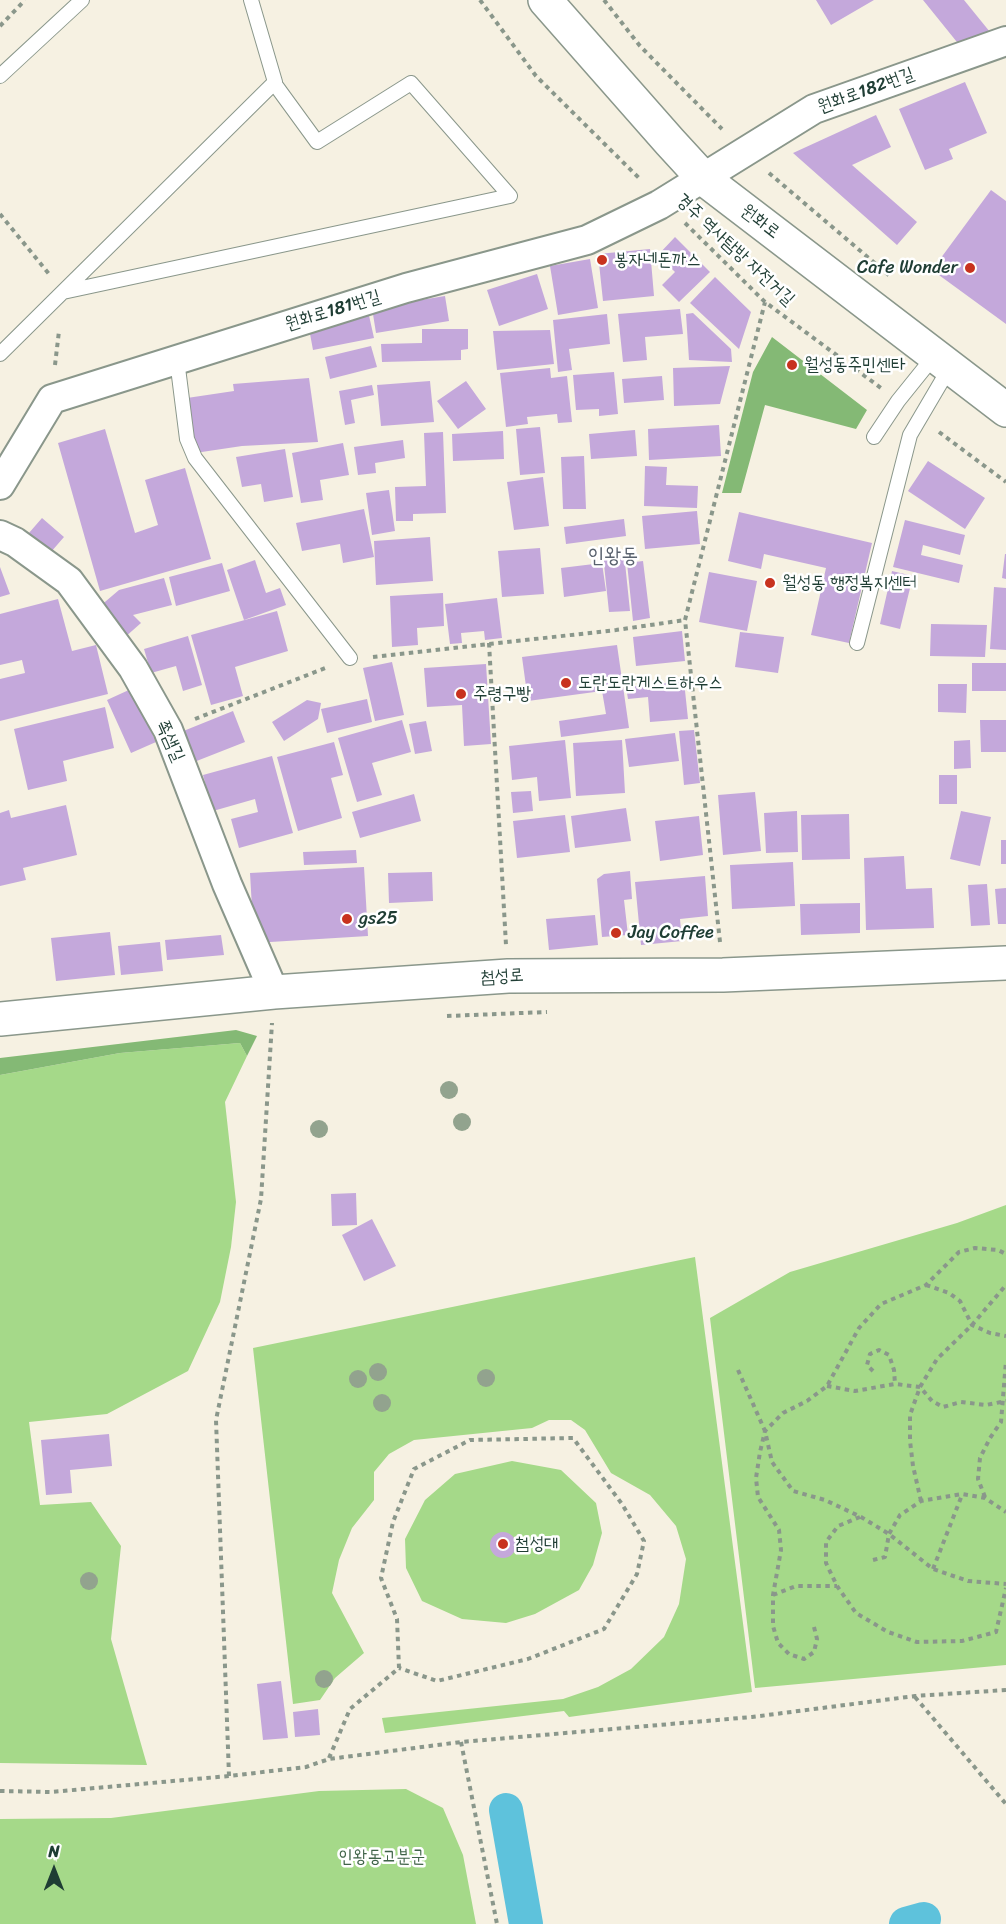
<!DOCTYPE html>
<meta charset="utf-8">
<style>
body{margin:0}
#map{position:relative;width:1006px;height:1924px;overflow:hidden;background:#f6f1e2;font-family:Sriracha,sans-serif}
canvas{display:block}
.north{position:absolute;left:24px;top:1840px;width:60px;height:60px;-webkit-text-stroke:4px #fff;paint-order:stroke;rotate:0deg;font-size:16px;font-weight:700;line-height:24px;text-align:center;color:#1f3d34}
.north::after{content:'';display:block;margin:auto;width:21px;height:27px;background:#1f3d34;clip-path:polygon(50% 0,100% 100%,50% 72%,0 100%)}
</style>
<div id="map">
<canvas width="1006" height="1924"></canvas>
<div class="north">N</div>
</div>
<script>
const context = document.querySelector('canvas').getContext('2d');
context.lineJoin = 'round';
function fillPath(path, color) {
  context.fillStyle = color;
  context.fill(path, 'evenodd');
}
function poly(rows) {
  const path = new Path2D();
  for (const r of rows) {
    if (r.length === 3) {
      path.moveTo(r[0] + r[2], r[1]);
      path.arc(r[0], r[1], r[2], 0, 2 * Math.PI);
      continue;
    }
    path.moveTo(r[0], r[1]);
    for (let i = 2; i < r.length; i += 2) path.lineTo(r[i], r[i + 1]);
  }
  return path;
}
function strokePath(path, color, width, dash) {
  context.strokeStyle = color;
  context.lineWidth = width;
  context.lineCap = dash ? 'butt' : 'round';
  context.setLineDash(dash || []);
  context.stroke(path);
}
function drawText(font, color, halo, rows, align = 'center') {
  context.font = font + ' Sriracha,"Poor Story",sans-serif';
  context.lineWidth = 5;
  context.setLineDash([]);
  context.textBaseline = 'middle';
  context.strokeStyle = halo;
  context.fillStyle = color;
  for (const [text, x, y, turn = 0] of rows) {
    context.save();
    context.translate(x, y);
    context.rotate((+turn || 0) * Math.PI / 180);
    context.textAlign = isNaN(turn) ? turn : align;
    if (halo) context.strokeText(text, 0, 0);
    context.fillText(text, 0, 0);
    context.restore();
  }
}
const green = poly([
 [240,1043,247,1056,225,1102,236,1202,231,1247,220,1302,188,1371,107,1414,29,1422,40,1505,91,1502,121,1546,111,1639,147,1765,0,1763,0,1075,120,1053],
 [1006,1205,1006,1665,755,1688,710,1318,790,1272,957,1223],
 [695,1257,752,1692,569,1717,564,1711,385,1733,382,1718,563,1699,598,1687,631,1669,664,1637,679,1604,686,1559,676,1526,650,1495,611,1473,585,1430,571,1420,549,1420,532,1428,414,1440,389,1454,374,1472,374,1500,352,1528,339,1560,332,1593,364,1653,335,1678,320,1700,293,1704,253,1348],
 [512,1461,561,1470,596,1503,602,1533,593,1565,579,1590,535,1614,506,1623,462,1619,422,1601,406,1568,405,1539,425,1500,455,1474],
 [406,1789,443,1808,463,1855,476,1924,0,1924,0,1819,111,1818,319,1791]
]);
const forest = poly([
 [772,337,867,410,856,429,765,405,741,493,722,493,753,372],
 [236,1030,257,1036,247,1056,240,1043,120,1053,0,1075,0,1058]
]);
const canal = poly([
 [506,1810,526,1924],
 [906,1924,924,1919]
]);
const building = poly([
 [816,0,874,0,831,25],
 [923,0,964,0,990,32,965,52],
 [965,82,987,133,949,149,953,159,925,170,899,109],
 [876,115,891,147,852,165,917,222,897,245,793,153],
 [991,190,1006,201,1006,324,932,270],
 [675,237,710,272,679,302,662,285,675,272,658,255],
 [650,249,654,296,603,301,598,254],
 [590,259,598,308,558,315,550,266],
 [537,274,548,309,499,326,487,290],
 [715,277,751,312,739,349,690,303],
 [445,296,449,321,376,333,372,308],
 [680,309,683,334,645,337,647,360,623,362,618,314],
 [368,311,374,338,313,350,308,323],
 [693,313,731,349,732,362,689,360,686,314],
 [607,314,610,344,569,349,572,370,558,372,553,320],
 [422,329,468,329,468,349,461,350,461,360,382,362,381,344,422,343],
 [550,330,554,364,497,370,493,331],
 [371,346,377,367,330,379,325,357],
 [730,366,720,404,674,406,673,368],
 [550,368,551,378,567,376,572,422,558,423,557,414,527,417,528,424,506,427,500,373],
 [614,372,618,414,599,416,599,409,576,410,573,375],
 [662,376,664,400,624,403,622,379],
 [309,378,318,442,242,446,195,453,187,398,234,391,233,384],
 [430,381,434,422,381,426,377,385],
 [466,381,486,409,458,429,437,401],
 [372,385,374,395,351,400,355,423,345,425,339,391],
 [719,425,721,456,649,460,648,429],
 [540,427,545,473,520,475,516,429],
 [105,429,135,533,158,525,145,480,185,468,211,559,100,591,58,443],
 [635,430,637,456,591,459,589,434],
 [503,431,504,459,453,461,452,434],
 [443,432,446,513,413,514,413,521,396,521,395,487,426,486,424,433],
 [403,440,405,458,375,463,376,473,358,475,354,447],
 [343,443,349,475,320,480,323,500,301,503,292,453],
 [285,449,293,497,264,502,261,484,242,487,236,457],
 [584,456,586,509,563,509,561,457],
 [928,461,985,498,965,529,908,491],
 [645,466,667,467,666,485,698,486,697,508,644,506],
 [543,477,549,526,514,530,507,482],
 [389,490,395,531,372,535,366,493],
 [364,509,374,557,343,563,340,544,302,551,296,523],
 [697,511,700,544,645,549,642,516],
 [739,512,872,543,849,643,811,635,826,568,764,554,761,569,728,561],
 [42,518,64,537,44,560,22,541],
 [624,519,626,536,566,544,564,527],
 [905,520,965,535,960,555,923,545,921,555,963,565,959,583,893,567],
 [430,537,433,581,376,585,374,541],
 [540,548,544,594,502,597,498,551],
 [624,553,630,611,609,612,603,555],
 [1005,554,1006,554,1006,579,1002,578],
 [255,560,266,593,280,588,286,605,244,620,227,570],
 [643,561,650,618,633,621,627,563],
 [222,563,230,591,176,606,169,577],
 [602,563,606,591,564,597,561,568],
 [0,567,10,594,0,597],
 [892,571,913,576,900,629,880,624],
 [709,572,757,581,747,631,699,622],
 [164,578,172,605,133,615,141,623,124,638,99,607,119,590],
 [994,587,1006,588,1006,650,990,649],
 [443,593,444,626,417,628,418,645,392,647,390,596],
 [497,598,502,638,485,640,484,631,461,633,462,643,450,644,445,604],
 [58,599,72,651,96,645,108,694,0,721,0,679,25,673,22,660,0,665,0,614],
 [277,611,288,651,235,667,243,696,211,705,191,635],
 [931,624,987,625,985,657,930,656],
 [682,631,685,661,636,666,633,637],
 [740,632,784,637,778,673,735,667],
 [188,636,202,685,183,691,176,666,151,673,144,649],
 [617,645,629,728,561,737,559,721,606,714,602,691,528,701,522,657],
 [392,662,404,715,375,721,363,668],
 [972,663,1006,663,1006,691,972,691],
 [486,664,491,744,464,746,462,705,427,707,424,668],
 [684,681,688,719,650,722,648,697,628,699,626,687],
 [938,684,967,684,966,713,938,712],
 [131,689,156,742,131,753,107,700],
 [367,699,372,722,327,733,321,709],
 [307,700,321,703,318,719,284,741,272,722],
 [105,707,114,748,63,761,67,781,28,790,14,729],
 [233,711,245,742,189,764,176,734],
 [402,720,411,752,372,763,382,795,357,802,338,738],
 [980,720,1006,720,1006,752,981,752],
 [426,721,432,751,415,754,409,724],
 [694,730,700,783,684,785,679,731],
 [675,733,679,761,629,767,625,739],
 [565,740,571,798,539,801,537,777,512,780,509,746],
 [622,740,625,793,576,796,573,743],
 [970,740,971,768,954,769,954,741],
 [334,742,343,775,331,778,342,818,298,831,277,757],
 [272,756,293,833,239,848,231,819,258,812,255,799,213,811,203,775],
 [939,775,957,775,957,804,939,804],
 [531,791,533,811,513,813,511,792],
 [755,792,761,851,723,855,718,795],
 [414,794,421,821,360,838,352,812],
 [66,805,77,855,23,868,26,880,0,886,0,813,9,810,11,818],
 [626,808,631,841,575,848,571,816],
 [797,811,798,852,766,853,764,813],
 [961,811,991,817,980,866,950,859],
 [849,814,850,859,802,860,801,815],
 [565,815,570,852,517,858,513,821],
 [699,816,703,855,660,861,655,821],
 [1001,840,1006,840,1006,864,1001,864],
 [356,850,357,863,304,865,303,852],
 [904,856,906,889,932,888,934,928,866,930,864,858],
 [793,862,795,906,732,909,730,865],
 [364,867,368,936,254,943,250,873],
 [630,871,632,899,624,900,628,935,602,937,597,879,604,874],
 [432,872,433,901,389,903,388,873],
 [705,876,708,916,680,919,682,941,641,945,635,882],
 [987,884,990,925,971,926,968,885],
 [1006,888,1006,924,998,924,995,889],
 [860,903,860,933,801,935,800,904],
 [595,915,598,945,549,950,546,919],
 [110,932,115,975,56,981,51,938],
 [221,935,224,955,167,960,165,940],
 [160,942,163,971,121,975,118,946],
 [356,1193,357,1225,332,1226,331,1194],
 [372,1219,396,1266,364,1281,342,1235],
 [109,1434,112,1466,70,1470,72,1493,46,1495,41,1440],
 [503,1545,13],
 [281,1681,288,1738,263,1740,257,1684],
 [318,1709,320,1735,295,1737,293,1712]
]);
const path = poly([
 [480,0,536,76,641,180],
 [604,0,640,46,722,129],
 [0,26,25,0],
 [769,173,891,277],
 [0,214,49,274],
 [685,223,765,302,881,388],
 [55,365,59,331],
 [939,432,1006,482],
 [489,643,506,945],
 [373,657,616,630,685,620],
 [195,719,328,667],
 [720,942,685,620,765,302],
 [447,1016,547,1012],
 [926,1285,949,1293,960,1301,972,1325,990,1333,1006,1336],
 [738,1370,765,1431,772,1462,793,1491,825,1500,861,1517,889,1534,933,1569,968,1581,1006,1584],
 [873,1371,867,1365,870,1354,879,1350,889,1355,894,1370,895,1384],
 [827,1386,855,1391,895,1384,920,1387,932,1401,943,1407,961,1402,986,1405,1006,1401],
 [985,1497,978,1479,980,1458,990,1438,1001,1422,1006,1361],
 [921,1501,913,1466,910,1441,910,1415,920,1387,937,1359,972,1325,1006,1285],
 [860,1517,838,1526,826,1542,826,1563,837,1586,856,1613,888,1632,917,1642,962,1641,996,1632,1006,1588],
 [873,1560,885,1557,889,1534,900,1515,921,1501,962,1494,985,1498,1006,1512],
 [933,1569,962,1495],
 [773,1595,796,1586,837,1586],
 [814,1627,817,1639,814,1652,804,1659,789,1654,778,1643,773,1626,773,1595,781,1550,779,1530,758,1497,756,1478,760,1452,765,1431,783,1413,807,1401,827,1386,859,1328,881,1304,926,1285,959,1252,975,1248,998,1250,1006,1254],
 [915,1697,1006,1804],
 [461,1742,497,1924],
 [329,1758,350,1709,399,1668,397,1619,381,1578,393,1522,414,1469,470,1440,573,1438,622,1504,644,1541,637,1574,604,1629,528,1659,437,1681,399,1668],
 [229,1776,216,1420,261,1199,272,1023],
 [0,1791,51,1792,229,1776,306,1767,329,1759,461,1742,752,1717,915,1696,1006,1690]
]);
const lane = poly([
 [0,76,82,0],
 [63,292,510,196,411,83,317,142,274,83],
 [0,354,275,82,251,0],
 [177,360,187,439,195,458,350,658],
 [874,437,898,401,935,355],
 [857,643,910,435,950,367]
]);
const street = poly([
 [0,485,52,399,406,288,587,240,659,205,814,109,1006,41],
 [0,535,15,542,69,581,133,668,168,730,227,884,274,992]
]);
const secondary = poly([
 [0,1019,274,992,508,976,723,975,1006,963]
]);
const primary = poly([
 [545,0,670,142,704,179,1006,410]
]);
const trees = [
 [449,1090],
 [462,1122],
 [319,1129],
 [378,1372],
 [486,1378],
 [358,1379],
 [382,1403],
 [89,1581],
 [324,1679]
];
const markers = [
 [602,260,6,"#c8321e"],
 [970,268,6,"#c8321e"],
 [792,365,6,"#c8321e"],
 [770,583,6,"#c8321e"],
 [566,683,6,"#c8321e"],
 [461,694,6,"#c8321e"],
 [347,919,6,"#c8321e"],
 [616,933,6,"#c8321e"],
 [503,1544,6,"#c8321e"]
];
const streetNames = [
 ["원화로182번길",866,91,-20],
 ["원화로",760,222,37],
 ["경주 역사탐방 자전거길",735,250,43],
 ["원화로181번길",333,311,-17],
 ["쪽샘길",170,741,66],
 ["첨성로",502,977,-3]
];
const poiNames = [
 ["봉자네돈까스",614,260],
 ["Cafe Wonder",958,268,"right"],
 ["월성동주민센타",804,365],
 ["월성동 행정복지센터",782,583],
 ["도란도란게스트하우스",578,683],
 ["주령구빵",473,694],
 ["gs25",359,919],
 ["Jay Coffee",628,933],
 ["첨성대",515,1544]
];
const parkNames = [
 ["인왕동고분군",382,1857]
];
const quarterNames = [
 ["인왕동",613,557]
];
fillPath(green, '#a5d989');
fillPath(forest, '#84b975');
strokePath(canal, '#5ec2dc', 34);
fillPath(building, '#c4a8db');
strokePath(lane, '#8a978b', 16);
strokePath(street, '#8a978b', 32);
strokePath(secondary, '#8a978b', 36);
strokePath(primary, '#8a978b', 36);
strokePath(path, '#8a978b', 4, [4.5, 4.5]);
strokePath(lane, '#fff', 14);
strokePath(street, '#fff', 28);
strokePath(secondary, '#fff', 33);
strokePath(primary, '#fff', 33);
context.fillStyle = '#92a38e';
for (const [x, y] of trees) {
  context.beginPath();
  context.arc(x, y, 9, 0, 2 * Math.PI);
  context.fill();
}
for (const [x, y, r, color] of markers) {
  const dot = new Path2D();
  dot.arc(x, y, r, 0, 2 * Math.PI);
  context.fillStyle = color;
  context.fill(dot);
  strokePath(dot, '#fff', 2);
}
drawText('18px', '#1f3d34', '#fff', streetNames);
drawText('18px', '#1f3d34', '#fff', poiNames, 'left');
drawText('18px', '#406449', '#fff', parkNames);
drawText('21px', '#59626e', '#fff', quarterNames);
</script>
